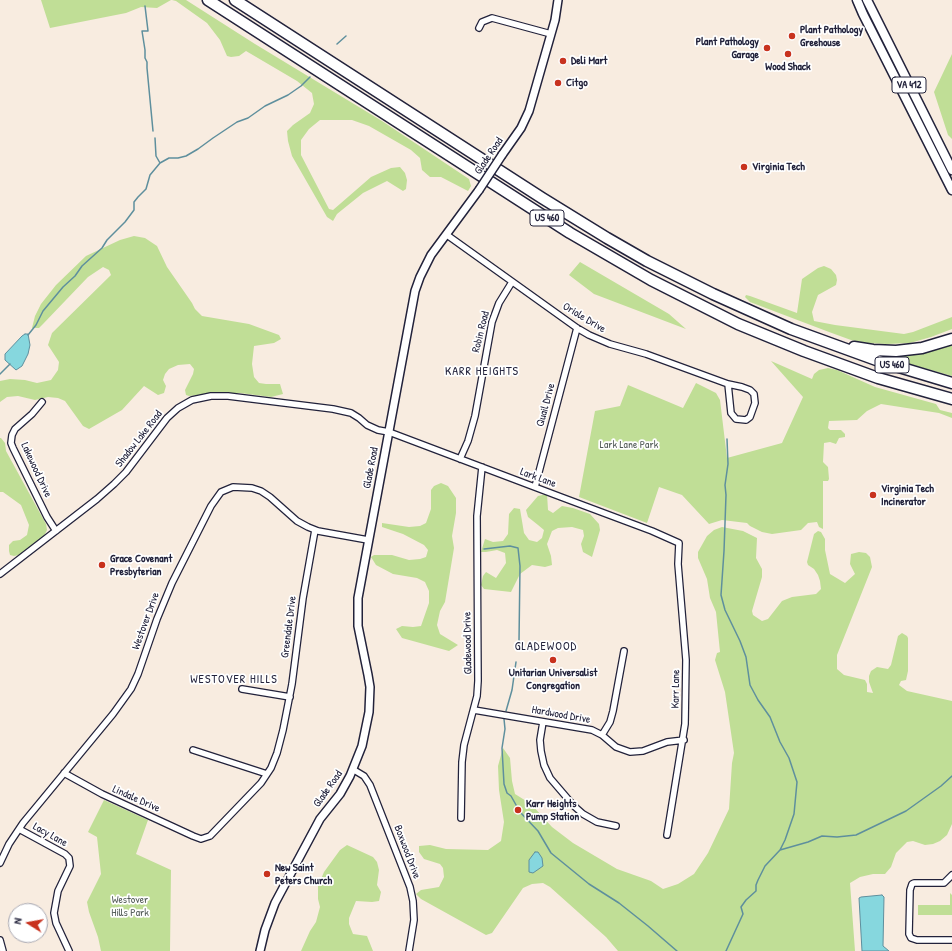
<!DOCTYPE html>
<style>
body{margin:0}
#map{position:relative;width:952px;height:951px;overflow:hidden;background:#f8ece0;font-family:"Patrick Hand",sans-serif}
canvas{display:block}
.north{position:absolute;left:8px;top:903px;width:40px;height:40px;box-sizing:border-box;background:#fff;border:1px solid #a7a7b1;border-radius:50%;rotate:281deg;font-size:11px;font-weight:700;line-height:16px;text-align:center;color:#22223b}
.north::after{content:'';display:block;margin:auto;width:14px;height:18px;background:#c8321e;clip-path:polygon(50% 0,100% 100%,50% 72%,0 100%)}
</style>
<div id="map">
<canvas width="952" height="951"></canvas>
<div class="north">N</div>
</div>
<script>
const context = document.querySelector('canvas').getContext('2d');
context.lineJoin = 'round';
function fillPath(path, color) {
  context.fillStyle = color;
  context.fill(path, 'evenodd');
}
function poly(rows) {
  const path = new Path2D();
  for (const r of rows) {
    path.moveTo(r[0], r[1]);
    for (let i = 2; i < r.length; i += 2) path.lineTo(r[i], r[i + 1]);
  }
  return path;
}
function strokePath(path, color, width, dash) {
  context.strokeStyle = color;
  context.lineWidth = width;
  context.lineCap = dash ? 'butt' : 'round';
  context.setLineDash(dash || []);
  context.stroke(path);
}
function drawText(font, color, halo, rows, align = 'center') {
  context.font = font + ' "Patrick Hand",sans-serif';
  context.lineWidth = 3.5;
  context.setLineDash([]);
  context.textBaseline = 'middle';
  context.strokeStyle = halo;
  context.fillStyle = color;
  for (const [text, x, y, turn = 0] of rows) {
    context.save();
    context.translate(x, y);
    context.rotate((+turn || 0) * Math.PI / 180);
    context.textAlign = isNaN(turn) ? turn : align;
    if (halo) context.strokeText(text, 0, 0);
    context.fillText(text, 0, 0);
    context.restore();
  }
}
const green = poly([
 [41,0,171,0,157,8,141,7,126,13,50,28],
 [172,0,186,0,255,44,382,121,469,179,471,186,468,191,441,177,430,177,422,170,420,158,411,150,369,126,352,120,320,120,309,129,301,140,301,155,329,209,333,210,371,177,391,168,400,167,405,173,407,180,406,189,403,191,387,181,363,193,337,214,333,221,327,217,292,156,288,141,287,131,293,125,310,113,314,104,312,93,297,81,246,51,239,56,231,57,227,56,220,40,207,23,176,1],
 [952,54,952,139,948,135,934,92],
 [134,236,145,238,157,246,167,267,192,303,195,309,202,316,249,324,279,335,281,339,274,343,254,346,252,364,254,377,259,383,266,384,280,384,283,394,271,397,240,393,219,393,189,396,186,395,185,390,193,374,194,369,190,364,178,365,169,369,165,374,163,380,166,386,164,393,158,395,144,386,122,410,89,429,83,426,65,401,58,398,48,397,35,400,18,396,7,397,0,402,0,381,10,379,25,380,37,383,51,380,58,370,59,362,48,345,52,333,111,275,109,270,103,267,88,277,43,324,39,328,32,328,35,316,41,304,56,285,86,256,120,240],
 [580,262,669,314,686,329,594,294,569,275],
 [824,266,831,269,836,275,837,280,836,285,818,295,812,312,814,321,835,325,904,334,913,332,952,317,952,329,931,337,910,343,887,344,868,343,851,340,829,332,750,302,745,297,746,295,750,296,797,313,802,279,818,268],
 [952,342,952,376,867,352],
 [771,361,812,379,814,374,819,370,828,368,837,370,875,387,936,404,940,410,952,413,952,418,939,413,881,404,867,411,857,420,829,421,828,428,830,430,841,430,845,434,845,437,839,438,836,444,830,442,824,443,823,462,828,467,829,479,828,481,823,481,823,529,819,527,817,522,808,523,801,530,772,534,762,532,750,526,747,523,722,520,709,524,682,495,659,487,647,523,579,497,595,411,620,406,628,385,683,408,696,383,716,393,720,400,727,458,782,443,803,397],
 [0,438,1,438,5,443,6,451,46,524,47,530,43,538,19,555,14,556,10,555,9,551,9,545,13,541,20,540,27,535,29,525,21,505,3,492,0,492],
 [441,483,448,486,456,498,456,513,452,536,454,548,445,602,440,611,437,625,440,634,458,645,449,651,402,638,396,629,402,626,413,627,421,626,429,603,429,591,425,582,417,578,393,574,376,565,371,557,374,555,392,555,409,560,420,559,426,557,428,550,424,545,403,534,382,527,382,523,409,527,420,526,426,523,431,509,431,490,434,486],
 [547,494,548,510,553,513,562,506,573,508,590,514,599,524,600,530,592,557,583,552,581,544,584,536,583,530,572,527,558,528,552,531,547,544,551,556,552,565,545,567,532,565,520,574,511,592,484,589,481,585,483,576,486,572,496,578,506,563,505,553,497,550,486,552,481,552,485,539,493,542,503,541,508,534,509,514,514,508,520,509,524,533,529,540,537,542,542,538,544,530,538,525,528,517,526,510,538,496],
 [722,527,743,531,757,538,756,558,762,569,762,577,752,611,753,615,762,621,768,619,782,601,792,597,816,594,821,589,820,581,818,575,814,569,808,565,807,562,814,534,818,531,821,532,825,539,825,550,830,574,845,583,855,574,850,564,851,554,859,552,866,553,870,557,872,567,837,655,837,669,844,675,865,680,867,684,867,692,873,693,869,682,869,676,871,671,877,667,888,669,891,665,898,636,902,633,907,636,908,638,908,671,906,680,901,681,899,685,907,691,952,701,952,824,947,835,940,841,933,844,925,845,913,841,907,842,896,853,891,867,885,874,873,874,860,877,850,883,855,951,618,951,606,937,550,887,543,883,532,884,523,888,492,933,486,935,421,899,416,894,421,890,439,887,444,877,443,868,440,864,424,859,419,852,419,846,430,845,446,849,488,850,501,841,504,822,499,790,498,766,503,748,510,758,512,781,515,794,531,804,552,827,573,843,617,869,651,881,663,889,678,884,694,874,708,853,729,809,732,763,734,753,725,692,715,660,717,653,720,652,716,612,710,598,707,579,698,558,698,552,707,536,714,530],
 [104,800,148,820,136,854,171,870,170,951,101,951,98,937,89,912,87,902,101,874,97,837,88,832],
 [347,845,373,857,377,862,379,870,377,885,381,892,379,901,372,902,356,901,349,918,349,924,353,934,367,936,373,951,301,951,310,931,316,922,320,907,318,899,318,886,324,872,340,850],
 [950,893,952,895,952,915,918,915,918,905,950,905]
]);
const water = poly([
 [25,334,28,334,30,345,28,354,22,366,16,370,5,360,5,354,22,336,25,334],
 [535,852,538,852,542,858,543,866,533,873,529,872,529,860,535,852],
 [882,895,884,897,883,946,889,951,862,951,859,898,861,897,882,895]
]);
const stream = poly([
 [145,6,148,31,142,31,145,50,145,58,147,62,147,68,153,131],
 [337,44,346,36],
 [155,138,156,156,160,163],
 [28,335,36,325,43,311,63,287,75,276,82,266,102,248,107,240,125,222,134,210,134,202,138,197,146,189,150,175,160,163,169,158,178,158,186,156,198,149,213,138,237,122,248,118,265,106,288,95,301,86,310,77],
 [0,374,10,364],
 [484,549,510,546,518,548,520,566,519,641],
 [506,711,512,690,516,662],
 [504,719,505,729,502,748,504,784,507,793,511,796,520,812,538,831,551,853,589,884,619,903,648,926,677,951],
 [780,850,808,842,822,836,837,837,856,835,906,811,941,786,952,776],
 [726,951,743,914,741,907,746,900,756,891,756,885,758,880,765,866,780,850,785,840,794,814,797,782,789,758,780,742,770,717,758,700,750,685,746,657,740,641,725,610,721,595,724,551,726,495,725,485,728,464,727,439]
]);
const street = poly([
 [479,28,482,22,492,18,551,34],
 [447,235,577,328,589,335,610,344,646,354,728,384,731,413,736,419,746,420,750,417,755,403,754,394,750,390,742,387,728,384],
 [42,402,32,414,15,429,12,435,11,443,13,448,47,517,56,531],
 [460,459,468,441,475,416,492,322,499,303,512,282],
 [535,487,577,328],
 [0,574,97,499,114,484,126,472,167,418,178,408,192,400,211,396,228,396,333,409,351,413,359,418,367,425,378,430,389,432,561,497,652,531,679,543,678,564,686,660,685,724,667,835],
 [242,689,290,697],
 [474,710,592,730,602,735,616,747,630,752,643,751,667,742,684,740],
 [543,722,540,740,541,751,544,765,550,778,574,806,583,814,597,822,616,826],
 [602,735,610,722,613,711,624,651],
 [193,750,267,774],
 [354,770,364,776,370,785,410,887,413,901,414,920,409,951],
 [64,773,102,794,193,836,201,839,210,836,261,783,271,768,277,753,283,730,292,684,303,598,315,530],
 [461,818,462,762,464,745,477,696,478,681,477,516,482,467],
 [19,829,65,854,69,858,70,866,58,891,54,913,56,923,69,951],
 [0,863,9,844,23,823,113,714,131,689,138,674,157,619,172,583,211,506,221,492,233,487,252,488,261,491,270,497,297,521,308,527,318,531,368,540],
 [952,875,944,883,914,883,912,884,910,890,909,934,911,938,917,940,952,940],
 [0,940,3,951]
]);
const secondary = poly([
 [502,155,521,128,529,111,555,20,558,0],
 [260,951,265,930,275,903,320,819,340,794,350,776,362,746,369,712,370,687,368,675,358,626,358,598,415,291,420,277,431,255,479,190]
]);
const primary = poly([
 [857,0,863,14,952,190],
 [867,0,952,170]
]);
const highway = poly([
 [208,0,570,233,651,280,738,324,804,351,878,378,952,399],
 [235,0,542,198,607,238,647,261,713,294,791,329,879,361,952,383],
 [854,347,873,350,896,351,922,348,952,339]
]);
const secondaryBridge = poly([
 [479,190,502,155]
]);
const markers = [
 [792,36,4,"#c8321e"],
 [767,48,4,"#c8321e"],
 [788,54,4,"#c8321e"],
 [563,61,4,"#c8321e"],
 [558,83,4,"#c8321e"],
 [744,167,4,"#c8321e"],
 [873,495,4,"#c8321e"],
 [102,565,4,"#c8321e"],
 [553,660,4,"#c8321e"],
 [518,810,4,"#c8321e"],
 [267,874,4,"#c8321e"]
];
const shields = [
 [909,85,34],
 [547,218,34],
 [892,365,34]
];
const shieldNames = [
 ["VA 412",909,85],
 ["US 460",547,218],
 ["US 460",892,365]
];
const poiNames = [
 ["Plant Pathology",800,30],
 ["Greehouse",800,43],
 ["Plant Pathology",759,42,"right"],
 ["Garage",759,55,"right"],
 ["Deli Mart",571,61],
 ["Wood Shack",788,67,"center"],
 ["Citgo",566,83],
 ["Virginia Tech",752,167],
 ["Virginia Tech",881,489],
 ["Incinerator",881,502],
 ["Grace Covenant",110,559],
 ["Presbyterian",110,572],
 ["Unitarian Universalist",553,673,"center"],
 ["Congregation",553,686,"center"],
 ["Karr Heights",526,804],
 ["Pump Station",526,817],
 ["New Saint",275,868],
 ["Peters Church",275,881]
];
const streetNames = [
 ["Glade Road",489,156,-56],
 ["Oriole Drive",584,318,31],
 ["Robin Road",481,332,-76],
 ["Quail Drive",546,405,-75],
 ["Shadow Lake Road",139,439,-52],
 ["Glade Road",371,468,-79],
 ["Lakewood Drive",36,470,65],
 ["Lark Lane",538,478,20],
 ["Westover Drive",146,621,-70],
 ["Greendale Drive",289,627,-83],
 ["Gladewood Drive",468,643,-91],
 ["Karr Lane",676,689,-89],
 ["Hardwood Drive",561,715,10],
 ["Glade Road",328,789,-55],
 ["Lindale Drive",136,799,24],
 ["Lacy Lane",50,835,29],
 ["Boxwood Drive",407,852,69]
];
const parkNames = [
 ["Lark Lane Park",629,445],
 ["Westover",130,900],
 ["Hills Park",130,913]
];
const neighbourhoodNames = [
 ["KARR HEIGHTS",482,372],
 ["GLADEWOOD",546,647],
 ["WESTOVER HILLS",234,680]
];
fillPath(green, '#c0de96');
fillPath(water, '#86d7de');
strokePath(water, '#5e8f9d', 1);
strokePath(stream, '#5e8f9d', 1.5);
strokePath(street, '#22223b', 8);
strokePath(secondary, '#22223b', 10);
strokePath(primary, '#22223b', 11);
strokePath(highway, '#22223b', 13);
strokePath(street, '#fff', 5.5);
strokePath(secondary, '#fff', 7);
strokePath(primary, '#fff', 8);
strokePath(highway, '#fff', 10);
strokePath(secondaryBridge, '#22223b', 10, []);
strokePath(secondaryBridge, '#fff', 7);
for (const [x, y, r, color] of markers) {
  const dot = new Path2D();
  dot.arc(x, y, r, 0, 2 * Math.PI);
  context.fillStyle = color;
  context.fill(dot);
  strokePath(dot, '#fff', 1.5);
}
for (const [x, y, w] of shields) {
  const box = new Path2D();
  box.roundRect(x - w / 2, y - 8, w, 16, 3);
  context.fillStyle = '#fff';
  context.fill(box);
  strokePath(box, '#22223b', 1);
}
drawText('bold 10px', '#22223b', null, shieldNames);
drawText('bold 11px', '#22223b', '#fff', poiNames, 'left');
drawText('11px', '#22223b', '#fff', streetNames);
drawText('11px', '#515a56', '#fff', parkNames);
context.letterSpacing = '1px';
drawText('12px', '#22223b', '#fff', neighbourhoodNames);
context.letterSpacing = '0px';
</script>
